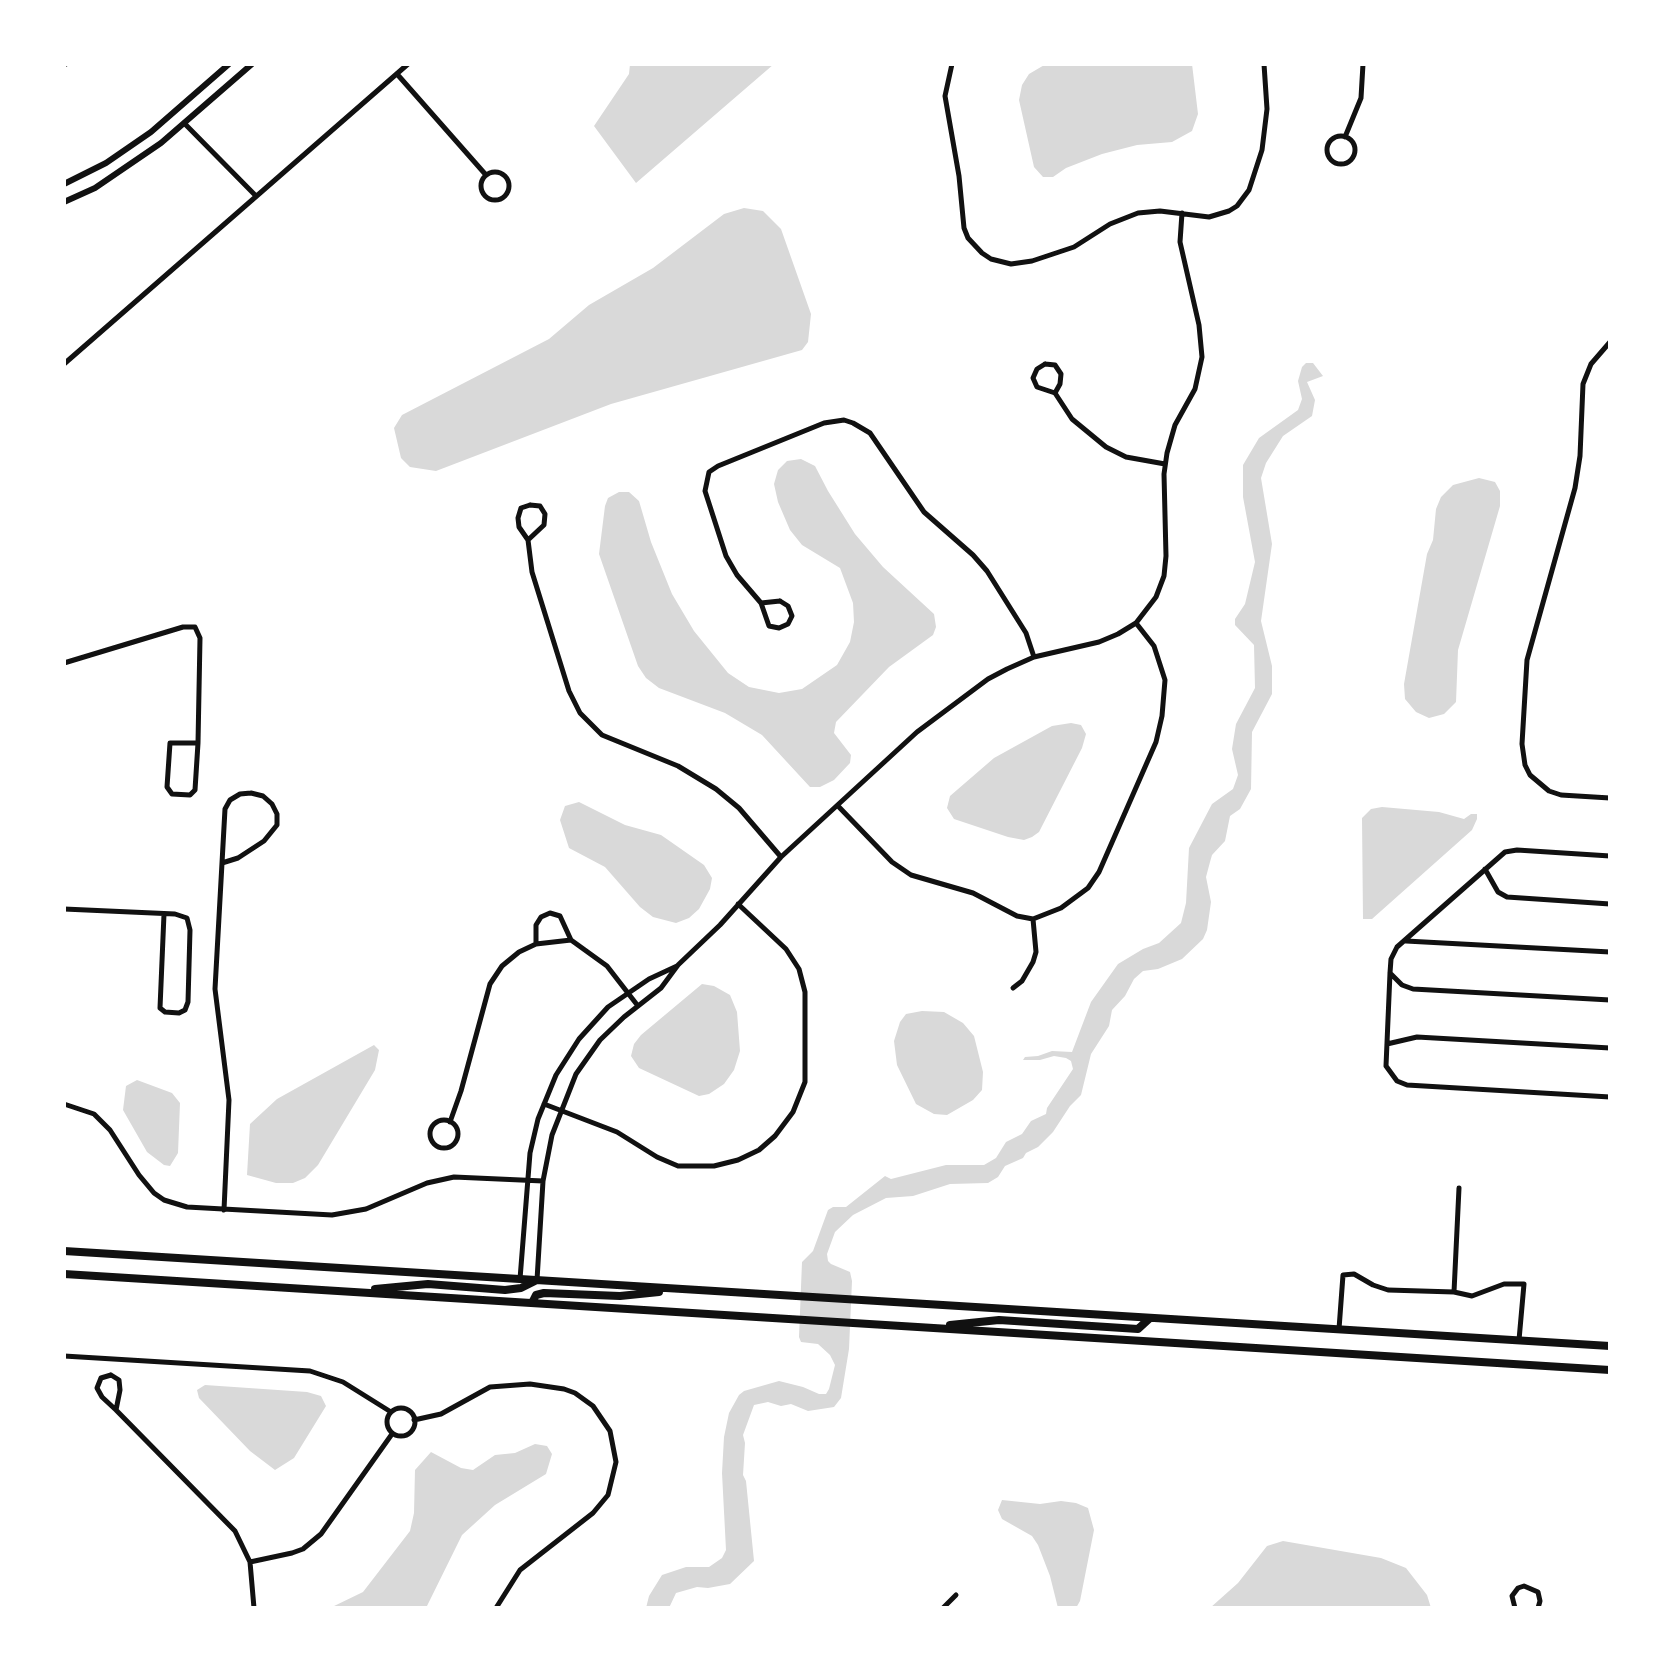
<!DOCTYPE html>
<style>
body{margin:0}
#map{position:relative;width:1674px;height:1672px;overflow:hidden;background:#fff;font-family:"Fira Sans",sans-serif}
canvas{display:block}
.frame{position:absolute;inset:0;border:66px solid #fff;pointer-events:none}
</style>
<div id="map">
<canvas width="1674" height="1672"></canvas>
<div class="frame"></div>
</div>
<script>
const ctx = document.querySelector('canvas').getContext('2d');
ctx.lineJoin = 'round';
function fill(path, color) { ctx.fillStyle = color; ctx.fill(path, 'evenodd'); }
const poly = rows => new Path2D(rows.map(r => 'M' + r).join(''));
function strokePath(path, color, width, dash) { ctx.strokeStyle = color; ctx.lineWidth = width; ctx.lineCap = dash ? 'butt' : 'round'; ctx.setLineDash(dash || []); ctx.stroke(path); }
const water = poly([
 [630,64,774,64,636,183,594,126,629,74],
 [1046,64,1192,64,1198,114,1192,131,1172,142,1137,145,1102,154,1066,168,1053,177,1043,177,1034,167,1019,100,1022,85,1029,74],
 [744,208,763,211,781,229,811,314,808,342,802,350,611,404,436,471,410,467,401,458,394,428,402,415,549,339,589,305,653,268,724,214],
 [1306,363,1313,363,1323,376,1307,382,1315,400,1312,416,1283,436,1266,463,1261,478,1272,544,1261,621,1272,666,1272,694,1252,732,1251,789,1240,809,1230,816,1225,841,1212,855,1210,862,1206,877,1211,902,1207,930,1203,939,1182,959,1158,969,1143,971,1134,979,1125,996,1112,1010,1109,1026,1091,1054,1081,1095,1070,1106,1053,1132,1038,1147,1026,1153,1023,1158,1005,1166,998,1177,988,1183,950,1184,913,1196,886,1198,853,1215,835,1232,827,1254,828,1261,831,1264,850,1272,852,1281,849,1349,841,1398,834,1407,808,1411,791,1404,781,1406,768,1402,754,1405,743,1435,745,1443,743,1475,746,1481,754,1561,730,1584,708,1588,697,1587,676,1593,669,1608,646,1608,649,1596,662,1575,686,1567,709,1567,722,1558,726,1550,722,1473,724,1437,729,1413,739,1395,744,1391,779,1381,803,1387,819,1394,826,1394,829,1389,835,1365,830,1355,818,1344,801,1342,799,1337,802,1262,813,1251,828,1210,833,1207,846,1207,885,1176,891,1179,946,1165,984,1165,996,1158,1006,1142,1022,1134,1031,1121,1046,1114,1047,1108,1073,1069,1071,1061,1066,1058,1054,1056,1040,1060,1023,1060,1025,1057,1038,1056,1052,1051,1072,1052,1091,1002,1118,964,1143,949,1159,943,1181,923,1186,903,1189,848,1212,804,1233,789,1238,775,1232,749,1236,724,1255,688,1254,645,1235,625,1235,619,1245,604,1255,562,1243,497,1243,465,1259,438,1298,410,1302,399,1298,381,1302,367],
 [801,459,815,466,828,491,855,534,883,567,934,614,936,627,933,635,889,667,836,722,834,733,851,755,850,763,834,780,820,787,810,787,762,735,725,713,659,688,646,678,638,666,599,554,605,506,608,498,619,492,629,492,639,501,651,542,672,594,694,631,728,673,749,687,779,693,802,689,837,665,850,642,854,622,853,603,840,568,802,545,790,530,778,502,774,484,778,470,787,461],
 [1479,478,1495,482,1500,491,1500,506,1458,650,1456,702,1444,714,1429,718,1416,712,1405,699,1404,684,1427,554,1433,540,1436,509,1441,497,1453,485],
 [1071,723,1081,725,1086,734,1082,748,1039,832,1032,837,1024,840,1008,837,954,819,947,808,950,796,994,758,1052,726],
 [579,802,625,825,661,835,704,865,712,878,710,889,699,909,689,918,676,923,653,917,640,907,605,867,569,848,560,820,565,806],
 [1382,807,1439,812,1464,819,1471,814,1477,814,1477,819,1472,830,1372,919,1363,919,1362,818,1371,809],
 [702,984,714,986,730,995,737,1012,740,1051,734,1070,724,1084,709,1094,699,1096,639,1068,631,1056,634,1044,641,1035],
 [922,1011,944,1012,963,1023,974,1036,983,1072,982,1090,973,1100,947,1115,934,1114,916,1104,897,1065,894,1041,900,1022,906,1014],
 [374,1045,379,1050,375,1070,318,1165,305,1178,293,1183,276,1183,247,1175,250,1124,277,1099],
 [137,1080,172,1093,180,1103,178,1153,170,1166,164,1165,147,1152,123,1110,126,1086],
 [205,1385,307,1392,321,1396,326,1406,294,1458,275,1470,250,1451,199,1398,197,1390],
 [535,1444,547,1446,552,1454,546,1474,495,1505,462,1535,426,1608,330,1608,363,1592,410,1531,414,1513,415,1470,431,1452,461,1468,473,1470,495,1455,515,1453],
 [1002,1500,1040,1504,1061,1501,1076,1503,1088,1508,1094,1530,1080,1601,1076,1608,1058,1608,1050,1576,1038,1545,1032,1536,1002,1519,998,1510],
 [1283,1541,1381,1558,1406,1568,1427,1595,1431,1608,1210,1608,1238,1583,1267,1546]
]);
const minor = poly([
 [952,64,945,96,959,176,964,228,968,238,982,253,991,259,1011,264,1032,261,1074,247,1110,224,1138,213,1160,211,1209,217,1229,211,1237,206,1249,190,1262,150,1267,109,1264,64],
 [64,65,66,64],
 [397,74,486,175],
 [185,124,255,195],
 '1327 150a14 14 0 1 1 28 0a14 14 0 1 1-28 0Z',
 [1345,137,1361,98,1363,64],
 '481 186a14 14 0 1 1 28 0a14 14 0 1 1-28 0Z',
 [1610,342,1591,364,1583,384,1580,456,1575,488,1527,660,1522,744,1525,765,1530,775,1549,791,1561,795,1610,798],
 [64,364,408,64],
 [1045,364,1055,365,1061,374,1060,384,1055,393,1037,387,1033,378,1037,369,1045,364],
 [1055,393,1072,419,1106,447,1126,457,1165,464],
 [530,505,540,506,545,514,544,525,528,540,519,527,518,518,521,508,530,505],
 [528,540,532,572,569,691,580,713,602,735,678,766,716,789,739,808,781,857],
 [780,601,788,606,792,616,788,624,779,628,769,626,761,603,780,601],
 [761,603,737,575,726,556,705,491,709,472,718,466,824,423,844,420,853,423,870,433,924,512,973,555,987,571,1026,633,1034,657],
 [64,663,183,627,195,627,200,638,198,743,195,790,190,795,172,794,167,787,170,743,198,743],
 [251,793,263,796,272,804,277,814,277,825,264,841,238,858,222,863,225,809,230,800,240,794,251,793],
 [838,806,892,862,911,875,973,893,1017,916,1033,919,1061,908,1088,888,1099,872,1156,742,1162,716,1165,680,1154,646,1136,623],
 [1610,856,1517,850,1505,852,1397,947,1391,959,1390,973,1386,1066,1397,1081,1407,1085,1610,1097],
 [222,863,215,989,229,1100,224,1210],
 [1485,869,1498,892,1507,897,1610,904],
 [64,909,175,914,187,918,190,930,188,1002,185,1010,179,1013,165,1012,160,1008,164,914],
 [1406,941,1610,952],
 [536,944,536,925,541,917,550,913,560,916,571,940],
 [1390,973,1402,985,1413,989,1610,1000],
 [1013,988,1022,981,1033,962,1036,952,1033,919],
 [1387,1044,1417,1037,1610,1048],
 [64,1104,94,1114,110,1130,139,1175,154,1193,164,1200,187,1207,332,1215,366,1209,427,1183,454,1177,543,1181],
 [544,1104,617,1132,657,1157,678,1166,714,1166,738,1160,759,1150,775,1136,793,1112,805,1082,805,992,799,969,786,949,738,904],
 '430 1134a14 14 0 1 1 28 0a14 14 0 1 1-28 0Z',
 [450,1122,461,1091,490,984,502,966,519,952,536,944,571,940,607,966,638,1006],
 [520,1279,530,1153,538,1119,556,1075,579,1039,608,1007,649,979,677,966],
 [537,1280,543,1181,552,1135,576,1074,600,1040,624,1017,661,988,678,965,720,925,781,857,917,732,988,679,1007,669,1034,657,1099,642,1118,634,1136,623,1156,597,1164,576,1166,556,1164,474,1167,453,1175,425,1195,389,1202,357,1199,325,1180,242,1182,213],
 [1454,1292,1459,1188],
 [1339,1329,1343,1275,1354,1274,1373,1285,1388,1290,1454,1292,1472,1296,1504,1284,1524,1284,1519,1340],
 [64,1356,310,1371,343,1382,391,1412],
 [111,1375,119,1380,120,1390,116,1410,102,1397,97,1388,101,1378,111,1375],
 '387 1422a14 14 0 1 1 28 0a14 14 0 1 1-28 0Z',
 [116,1410,235,1531,250,1562,254,1608],
 [414,1420,441,1414,490,1387,530,1384,564,1389,575,1393,593,1406,610,1431,616,1462,608,1495,593,1513,520,1570,496,1608],
 [250,1562,292,1553,303,1549,321,1534,392,1434],
 [943,1608,956,1595],
 [1515,1608,1512,1596,1518,1588,1524,1586,1538,1592,1540,1601,1538,1608]
]);
const tertiary = poly([
 [64,184,106,163,151,132,229,64],
 [64,202,95,188,161,143,252,64]
]);
const primary = poly([
 [64,1251,1610,1346],
 [64,1274,1610,1370],
 [375,1289,428,1284,505,1290,521,1288,535,1281],
 [532,1303,536,1295,544,1293,620,1296,659,1292],
 [950,1325,999,1320,1138,1329,1150,1318]
]);
fill(water, '#d9d9d9');
strokePath(minor, '#111', 5);
strokePath(tertiary, '#111', 6);
strokePath(primary, '#111', 8);
</script>
